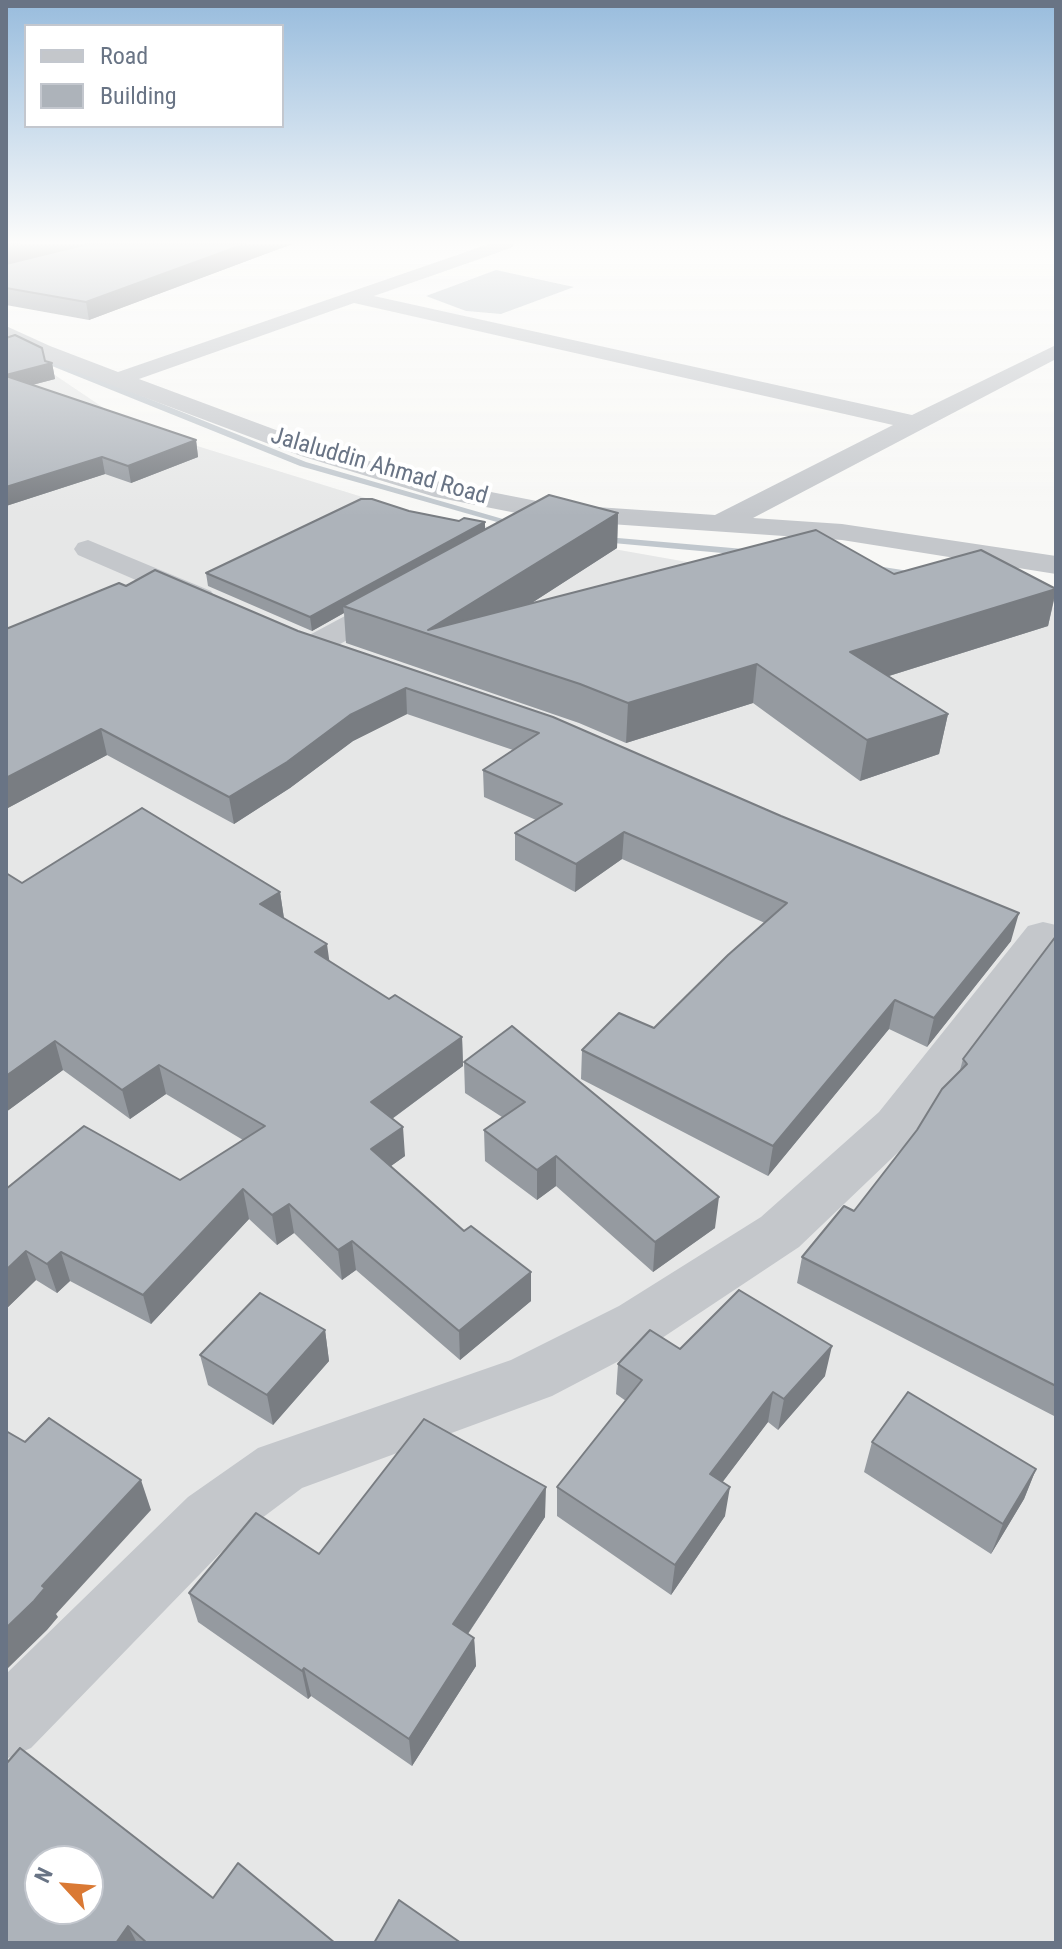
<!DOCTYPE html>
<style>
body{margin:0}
#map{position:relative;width:1062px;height:1949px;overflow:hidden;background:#f8f8f6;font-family:"Roboto Condensed",sans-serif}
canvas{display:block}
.frame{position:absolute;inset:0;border:8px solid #697485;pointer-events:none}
.legend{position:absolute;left:24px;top:24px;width:260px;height:104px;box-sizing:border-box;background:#fff;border:2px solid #c3c7ce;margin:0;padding:10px 14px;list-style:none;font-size:24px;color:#697485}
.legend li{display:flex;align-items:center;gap:16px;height:40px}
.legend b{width:40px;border:2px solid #c3c7ce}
.north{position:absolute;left:24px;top:1845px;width:80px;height:80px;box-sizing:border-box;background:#fff;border:2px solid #c3c7ce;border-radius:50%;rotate:296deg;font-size:22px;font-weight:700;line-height:32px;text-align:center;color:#697485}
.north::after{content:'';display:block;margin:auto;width:28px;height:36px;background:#da7934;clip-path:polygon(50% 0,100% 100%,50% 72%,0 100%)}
</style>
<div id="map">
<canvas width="1062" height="1949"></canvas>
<div class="frame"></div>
<ul class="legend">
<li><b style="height:10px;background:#c4c7cb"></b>Road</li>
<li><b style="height:22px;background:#adb3ba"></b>Building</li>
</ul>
<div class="north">N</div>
</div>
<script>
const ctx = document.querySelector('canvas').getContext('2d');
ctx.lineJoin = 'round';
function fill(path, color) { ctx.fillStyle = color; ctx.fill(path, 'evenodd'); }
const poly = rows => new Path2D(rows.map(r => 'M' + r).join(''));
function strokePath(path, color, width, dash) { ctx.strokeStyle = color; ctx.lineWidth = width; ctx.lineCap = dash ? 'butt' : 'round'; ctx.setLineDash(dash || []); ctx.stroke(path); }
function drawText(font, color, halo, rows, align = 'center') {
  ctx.font = font + ' "Roboto Condensed",sans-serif'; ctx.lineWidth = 8; ctx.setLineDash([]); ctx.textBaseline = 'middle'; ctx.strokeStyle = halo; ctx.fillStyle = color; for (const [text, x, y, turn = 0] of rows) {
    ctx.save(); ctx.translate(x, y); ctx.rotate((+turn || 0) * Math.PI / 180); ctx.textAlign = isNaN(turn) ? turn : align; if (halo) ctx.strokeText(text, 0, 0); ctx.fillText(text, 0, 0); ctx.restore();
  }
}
const built = poly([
 [6,342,129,425,421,515,693,563,990,595,1056,608,1056,1943,6,1943],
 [40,1861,88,1861,88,1909,40,1909]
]);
const water = poly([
 [496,270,574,287,501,314,466,311,426,296]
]);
const stream = poly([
 [6,336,48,358,306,462,527,526,518,528,300,466,42,362,6,341,6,336],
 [595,536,755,550,760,553,755,556,591,541,590,539,595,536],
 [870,565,922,573,927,576,922,579,866,570,865,568,870,565]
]);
const minor = poly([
 [489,244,514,244,511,248,374,296,912,415,1056,345,1056,359,753,518,842,524,1056,556,1056,574,842,540,552,520,435,497,301,456,34,356,6,340,6,326,50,346,118,372,489,244],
 [354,303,893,425,715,515,552,504,440,482,319,446,139,379,354,303],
 [88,540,211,591,215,597,211,603,200,606,189,603,78,555,74,549,78,543,88,540],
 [397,591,408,594,412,600,408,606,324,653,313,656,302,653,297,646,302,639,386,594,397,591],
 [1043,922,1056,925,1056,947,913,1138,799,1247,659,1340,552,1396,302,1488,234,1539,31,1748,6,1759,6,1674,188,1497,258,1448,511,1360,619,1306,761,1217,879,1112,1028,926,1043,922]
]);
const wall = poly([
 [6,244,292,244,89,320,6,305],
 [6,338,45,361,52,363,55,379,32,385,196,440,198,457,131,483,105,474,6,506],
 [409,511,459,521,485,522,485,529,618,513,617,548,530,604,894,574,1056,588,1056,592,1048,626,889,676,948,714,939,754,860,781,753,703,626,743,579,723,346,643,344,613,312,631,208,586,206,573],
 [126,586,298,631,553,717,1011,941,927,1047,889,1029,768,1176,581,1079,582,1050,654,1028,765,923,622,859,575,892,515,860,515,833,536,820,484,797,483,770,513,750,407,714,353,741,290,788,234,824,107,755,6,809,6,629],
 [22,883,280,892,284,918,329,961,389,999,462,1037,463,1066,392,1119,405,1156,391,1166,531,1301,460,1360,356,1270,342,1280,294,1233,277,1245,249,1219,151,1324,70,1281,57,1293,36,1280,6,1309,6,1189,180,1180,243,1140,166,1094,130,1119,63,1070,6,1112],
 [1056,936,1056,1417,797,1283,802,1257,854,1211,917,1130,960,1070,963,1059],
 [512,1026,715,1228,653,1272,556,1186,537,1200,485,1161,484,1130,502,1117,465,1093,464,1062],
 [325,1330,329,1361,273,1425,208,1385,200,1355],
 [680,1349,825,1376,778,1430,768,1422,722,1482,725,1516,671,1595,557,1516,557,1487,626,1401,616,1394,618,1364],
 [872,1442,1036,1469,1024,1499,991,1554,864,1472],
 [545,1517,468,1634,474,1638,476,1666,412,1766,311,1696,308,1699,198,1622,189,1593,319,1554],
 [213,1898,335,1943,6,1943]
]);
const shadedWall = poly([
 [20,244,90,244,6,265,6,247],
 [245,244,292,244,89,320,86,302],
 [52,363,55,379,9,391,6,375],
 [196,440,198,457,131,483,128,466],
 [102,457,105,474,6,506,6,487],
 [618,513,617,548,465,646,428,630],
 [485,522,485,534,343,606,344,613,312,631,310,617],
 [1056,589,1048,626,844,690,850,652],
 [757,664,753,703,626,743,628,703],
 [406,688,407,714,353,741,290,788,234,824,229,797,350,715],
 [948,714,939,754,860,781,867,740],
 [101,729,107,755,6,809,6,778],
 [624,832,622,859,575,892,576,864],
 [280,892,284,919,260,904],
 [1019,913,1011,941,927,1047,934,1018],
 [327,944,331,973,315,952],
 [895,1000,889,1029,768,1176,773,1146],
 [462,1037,463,1066,374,1132,371,1102],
 [55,1041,63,1070,6,1112,6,1076],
 [159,1065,166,1094,130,1119,122,1090],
 [403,1127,405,1156,374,1178,371,1149],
 [556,1156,556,1186,537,1200,537,1170],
 [243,1189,249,1219,151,1324,143,1295],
 [719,1197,715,1228,653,1272,655,1242],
 [289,1204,294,1233,277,1245,272,1215],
 [352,1241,356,1270,342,1280,338,1250],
 [26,1251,36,1280,6,1309,6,1270],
 [61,1252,70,1281,57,1293,47,1264],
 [531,1272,531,1301,460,1360,459,1331],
 [325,1330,329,1361,273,1425,267,1395],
 [832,1346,825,1376,778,1430,784,1399],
 [773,1392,768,1422,706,1504,710,1474],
 [1036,1469,1024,1499,991,1554,1003,1524],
 [141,1480,151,1510,56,1614,58,1617,47,1630,6,1670,6,1628,42,1586],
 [546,1487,545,1517,455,1653,453,1624],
 [730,1487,725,1516,671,1595,675,1565],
 [474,1638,476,1666,412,1766,409,1739],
 [304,1668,311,1696,308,1699,302,1671],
 [128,1926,137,1943,116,1943]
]);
const building = poly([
 [6,244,20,244,6,247,6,244],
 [87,244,245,244,86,302,6,288,6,264,87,244],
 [15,335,42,348,45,361,52,363,6,375,6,338,15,335],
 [6,376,196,440,128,466,102,457,6,487,6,376],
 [549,495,618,513,428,630,816,530,894,574,981,550,1056,589,850,652,948,714,867,740,757,664,628,703,580,684,343,606,549,495],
 [361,499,372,499,409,511,459,521,464,518,485,522,310,617,206,573,361,499],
 [155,570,298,631,553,717,781,816,1019,913,934,1018,895,1000,773,1146,582,1050,619,1013,654,1028,728,955,787,903,624,832,576,864,515,833,562,804,483,770,539,733,406,688,350,715,287,762,229,797,101,729,6,778,6,629,119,583,126,586,155,570],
 [142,808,280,892,260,904,327,944,315,952,389,999,395,995,462,1037,371,1102,403,1127,371,1149,464,1231,471,1226,531,1272,459,1331,352,1241,338,1250,289,1204,272,1215,243,1189,143,1295,61,1252,47,1264,26,1251,6,1270,6,1189,84,1126,180,1180,265,1126,159,1065,122,1090,55,1041,6,1076,6,873,22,883,142,808],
 [1056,936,1056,1386,802,1257,844,1206,854,1211,917,1130,942,1089,967,1064,963,1059,1056,936],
 [512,1026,719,1197,655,1242,556,1156,537,1170,484,1130,525,1102,464,1062,512,1026],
 [739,1290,832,1346,784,1399,773,1392,710,1474,730,1487,675,1565,557,1487,642,1380,618,1364,650,1330,680,1349,739,1290],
 [260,1293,325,1330,267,1395,200,1355,260,1293],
 [908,1392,1036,1469,1003,1524,872,1442,908,1392],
 [49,1418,141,1480,42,1586,45,1588,34,1601,6,1628,6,1431,25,1442,49,1418],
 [424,1419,546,1487,453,1624,474,1638,409,1739,304,1668,302,1671,189,1593,256,1513,319,1554,424,1419],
 [20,1748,213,1898,238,1863,335,1943,147,1943,128,1926,116,1943,6,1943,6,1764,20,1748],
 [40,1861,88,1861,88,1909,40,1909,40,1861],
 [399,1900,461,1943,374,1943,399,1900]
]);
const farStreetnames = [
 ["Jalaluddin Ahmad Road",379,467,16]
];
fill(built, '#e6e7e7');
fill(water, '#c0c7cd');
fill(stream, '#c0c7cd');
fill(minor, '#c4c7cb');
fill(wall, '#959aa0');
fill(shadedWall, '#797d82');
fill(building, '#adb3ba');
strokePath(building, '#797d82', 2);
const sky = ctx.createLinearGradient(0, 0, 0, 516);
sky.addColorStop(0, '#98bcdd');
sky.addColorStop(0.47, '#fcfcfb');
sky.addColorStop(1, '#fcfcfb00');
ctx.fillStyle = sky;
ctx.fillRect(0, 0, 1062, 516);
drawText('24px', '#697485', '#fff', farStreetnames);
</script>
